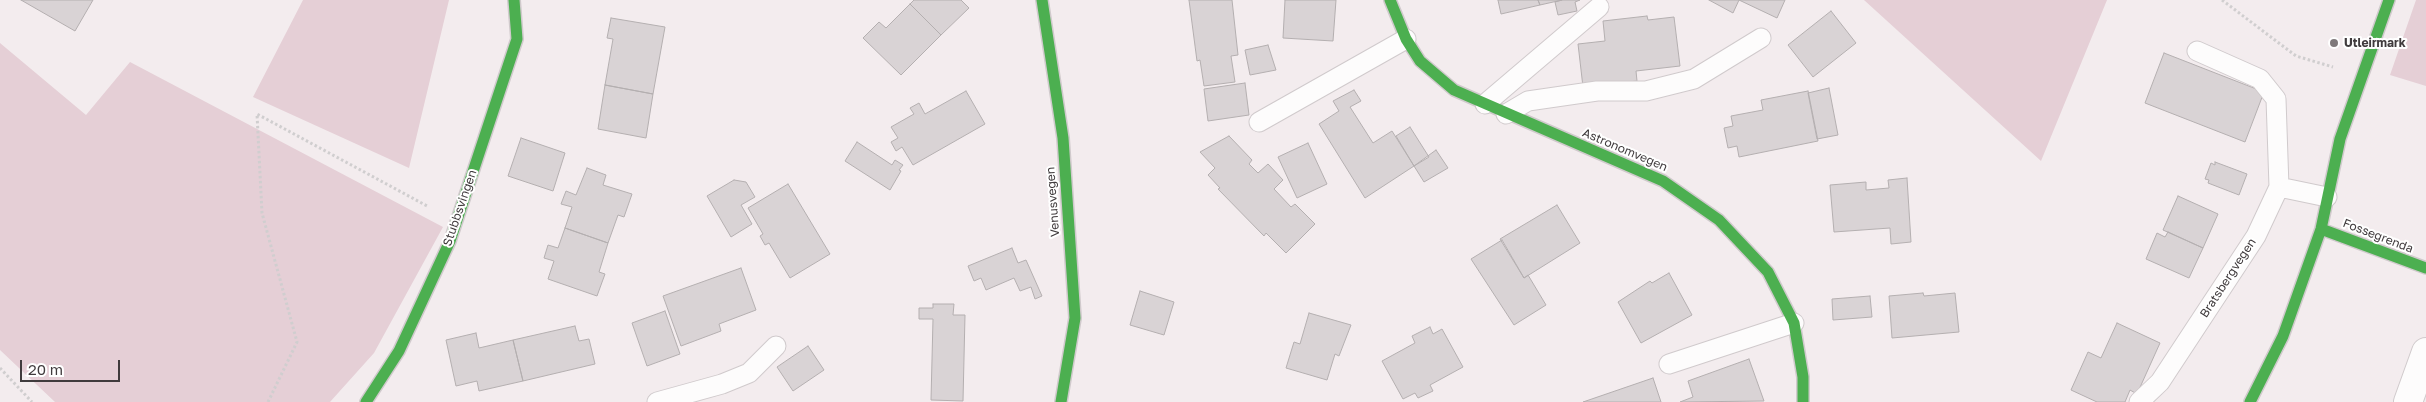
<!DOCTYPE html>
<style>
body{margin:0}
#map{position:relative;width:2426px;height:402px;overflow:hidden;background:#f3ecee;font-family:"Golos Text",sans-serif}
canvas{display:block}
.scale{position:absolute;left:20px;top:360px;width:100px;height:22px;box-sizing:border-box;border:2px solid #403b3d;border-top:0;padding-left:6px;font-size:15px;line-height:18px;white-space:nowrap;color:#403b3d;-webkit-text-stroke:4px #fff;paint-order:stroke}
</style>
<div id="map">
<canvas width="2426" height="402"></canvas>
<div class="scale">20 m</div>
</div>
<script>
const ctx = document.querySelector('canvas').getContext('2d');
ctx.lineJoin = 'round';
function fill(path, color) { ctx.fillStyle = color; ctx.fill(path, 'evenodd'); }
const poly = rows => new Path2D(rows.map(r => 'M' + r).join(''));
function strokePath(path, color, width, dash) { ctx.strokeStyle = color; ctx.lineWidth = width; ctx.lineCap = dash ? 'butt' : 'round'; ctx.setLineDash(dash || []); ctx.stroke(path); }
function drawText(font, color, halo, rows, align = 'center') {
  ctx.font = font + ' "Golos Text",sans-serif'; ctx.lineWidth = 4; ctx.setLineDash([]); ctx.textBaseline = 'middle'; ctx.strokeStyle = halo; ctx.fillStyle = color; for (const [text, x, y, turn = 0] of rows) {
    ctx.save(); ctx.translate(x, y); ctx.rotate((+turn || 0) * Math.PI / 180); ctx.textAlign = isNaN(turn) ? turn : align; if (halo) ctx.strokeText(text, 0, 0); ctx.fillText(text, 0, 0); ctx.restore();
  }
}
const green = poly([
 [303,0,449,0,409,168,253,97],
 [1864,0,2107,0,2041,161],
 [2416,0,2426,0,2426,86,2390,75],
 [0,43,86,115,130,62,443,227,374,353,330,402,55,402,0,350]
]);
const building = poly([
 [21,0,93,0,75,31,21,0],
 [914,0,961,0,969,8,941,35,910,4,914,0],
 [1189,0,1232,0,1238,55,1231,56,1235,82,1204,86,1200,60,1197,61,1189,0],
 [1285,0,1336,0,1333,41,1283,38,1285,0],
 [1498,0,1538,0,1540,5,1501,14,1498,0],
 [1538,0,1562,0,1540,5,1538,0],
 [1562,0,1580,0,1575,2,1577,11,1558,15,1555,2,1562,0],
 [1709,0,1785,0,1777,18,1739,0,1733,13,1709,0],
 [910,4,941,35,901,75,863,38,879,22,886,28,910,4],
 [1831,11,1856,43,1813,77,1788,45,1831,11],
 [1647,16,1648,20,1674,17,1680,66,1636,71,1637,81,1583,87,1578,44,1605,41,1603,21,1647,16],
 [611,18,665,27,653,94,605,85,613,39,607,38,611,18],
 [1268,45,1276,70,1250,75,1245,50,1268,45],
 [2164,53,2264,92,2245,142,2145,103,2164,53],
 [1245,83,1249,115,1208,121,1204,89,1245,83],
 [605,85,653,94,646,138,598,129,605,85],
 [1829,88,1838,135,1817,139,1808,93,1829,88],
 [1354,90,1361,101,1350,107,1373,143,1392,131,1414,166,1365,198,1319,124,1339,111,1333,101,1354,90],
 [966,91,985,124,913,165,902,147,896,151,891,142,898,138,891,127,914,114,910,108,919,103,925,114,966,91],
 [1808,91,1818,141,1739,157,1737,146,1728,148,1724,128,1733,126,1731,116,1763,110,1761,100,1808,91],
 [1410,127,1429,157,1414,166,1396,136,1410,127],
 [1229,136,1252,160,1249,164,1258,173,1268,164,1283,180,1274,189,1291,207,1295,204,1315,224,1286,253,1266,233,1264,236,1218,189,1220,188,1208,175,1215,168,1200,152,1229,136],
 [521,138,565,153,553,191,508,176,521,138],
 [857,142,892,165,895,160,903,165,899,170,901,171,890,190,845,161,857,142],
 [1308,143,1327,184,1297,198,1278,157,1308,143],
 [1436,150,1448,168,1424,182,1414,166,1436,150],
 [2215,162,2247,174,2239,195,2208,183,2209,180,2205,179,2211,163,2215,165,2215,162],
 [587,168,606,175,603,185,632,194,624,217,618,215,608,243,565,228,572,207,561,204,566,191,576,195,587,168],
 [1907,178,1911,242,1891,244,1890,228,1834,232,1830,185,1866,182,1866,190,1889,188,1888,180,1907,178],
 [734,180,746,182,755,197,741,205,752,224,731,237,707,196,734,180],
 [788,184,830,254,790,278,769,243,765,245,760,236,763,234,748,208,788,184],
 [2178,196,2218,214,2203,248,2163,230,2178,196],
 [1557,205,1580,243,1524,278,1500,239,1557,205],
 [565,228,608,243,599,272,605,274,597,296,548,279,554,261,544,258,548,245,558,248,565,228],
 [2168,232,2203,248,2189,278,2146,259,2157,233,2165,237,2168,232],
 [1502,240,1524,278,1528,275,1546,305,1514,325,1471,259,1502,240],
 [1012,248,1018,263,1026,260,1042,296,1035,299,1031,287,1020,291,1014,278,986,290,981,278,974,281,968,266,1012,248],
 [741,268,756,310,719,324,721,331,681,346,663,296,741,268],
 [1669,273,1692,315,1641,343,1618,302,1650,281,1652,283,1669,273],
 [1140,291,1174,302,1164,335,1130,325,1140,291],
 [1923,293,1924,296,1955,293,1959,332,1892,338,1889,296,1923,293],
 [1870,296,1872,317,1833,320,1832,299,1870,296],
 [933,304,954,304,953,315,965,315,963,401,931,400,933,319,919,319,919,308,933,308,933,304],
 [665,311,680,354,647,366,632,323,665,311],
 [1309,313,1351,325,1339,356,1335,354,1327,380,1286,368,1294,342,1300,344,1309,313],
 [2117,323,2160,343,2137,394,2130,390,2125,402,2097,402,2071,390,2088,352,2101,358,2117,323],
 [575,326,579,341,589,339,595,364,523,381,513,340,575,326],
 [1430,327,1433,334,1442,329,1463,367,1430,385,1433,391,1418,398,1415,393,1403,399,1382,361,1415,343,1412,336,1430,327],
 [476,333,479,348,513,340,523,381,479,391,477,381,456,386,446,340,476,333],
 [808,346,824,370,793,391,777,367,808,346],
 [1749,359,1764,401,1680,402,1693,397,1688,381,1749,359],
 [1653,378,1661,402,1583,402,1653,378]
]);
const path = poly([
 [2222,0,2296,56,2333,67],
 [0,368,32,402],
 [268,402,297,342,262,213,257,114,429,207]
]);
const lane = poly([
 [2197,51,2260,79,2276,99,2279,187],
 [1485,104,1599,7],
 [1506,114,1528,101,1597,91,1646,91,1694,79,1761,38],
 [1259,122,1406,39],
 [1669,364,1794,323],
 [657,402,722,384,749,373,776,346],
 [2139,402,2160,382,2256,236,2279,187,2327,197]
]);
const street = poly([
 [2408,402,2426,352]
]);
const fast = poly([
 [1042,0,1063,138,1075,318,1061,402],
 [1390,0,1406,39,1420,61,1454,90,1663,181,1719,220,1768,272,1794,323,1803,377,1803,402],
 [2321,229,2426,268],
 [366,402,399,351,450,241,517,39,514,0],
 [2250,402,2283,336,2321,229,2340,139,2389,0]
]);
const markers = [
 [2334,43,5,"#7f797b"]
];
const poiNames = [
 ["Utleirmark",2344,43]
];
const streetNames = [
 ["Astronomvegen",1625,150,23],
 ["Venusvegen",1053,202,-94],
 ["Stubbsvingen",460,208,-71],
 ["Fossegrenda",2378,236,21],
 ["Bratsbergvegen",2228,278,-57]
];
fill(green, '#e5cfd6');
fill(building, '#d9d3d5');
strokePath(building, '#b4afb0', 1);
strokePath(lane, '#d0cacc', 21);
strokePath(street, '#d0cacc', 30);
strokePath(fast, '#d0cacc', 14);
strokePath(path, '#d0cecf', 3, [2.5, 2.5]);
strokePath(lane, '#fdfcfc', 19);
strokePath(street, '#fdfcfc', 28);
strokePath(fast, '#4caf50', 11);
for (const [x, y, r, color] of markers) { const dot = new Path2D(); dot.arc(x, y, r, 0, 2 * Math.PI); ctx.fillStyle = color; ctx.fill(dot); strokePath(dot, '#fff', 2); }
drawText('bold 12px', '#403b3d', '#fff', poiNames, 'left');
drawText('12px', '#403b3d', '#fff', streetNames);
</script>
